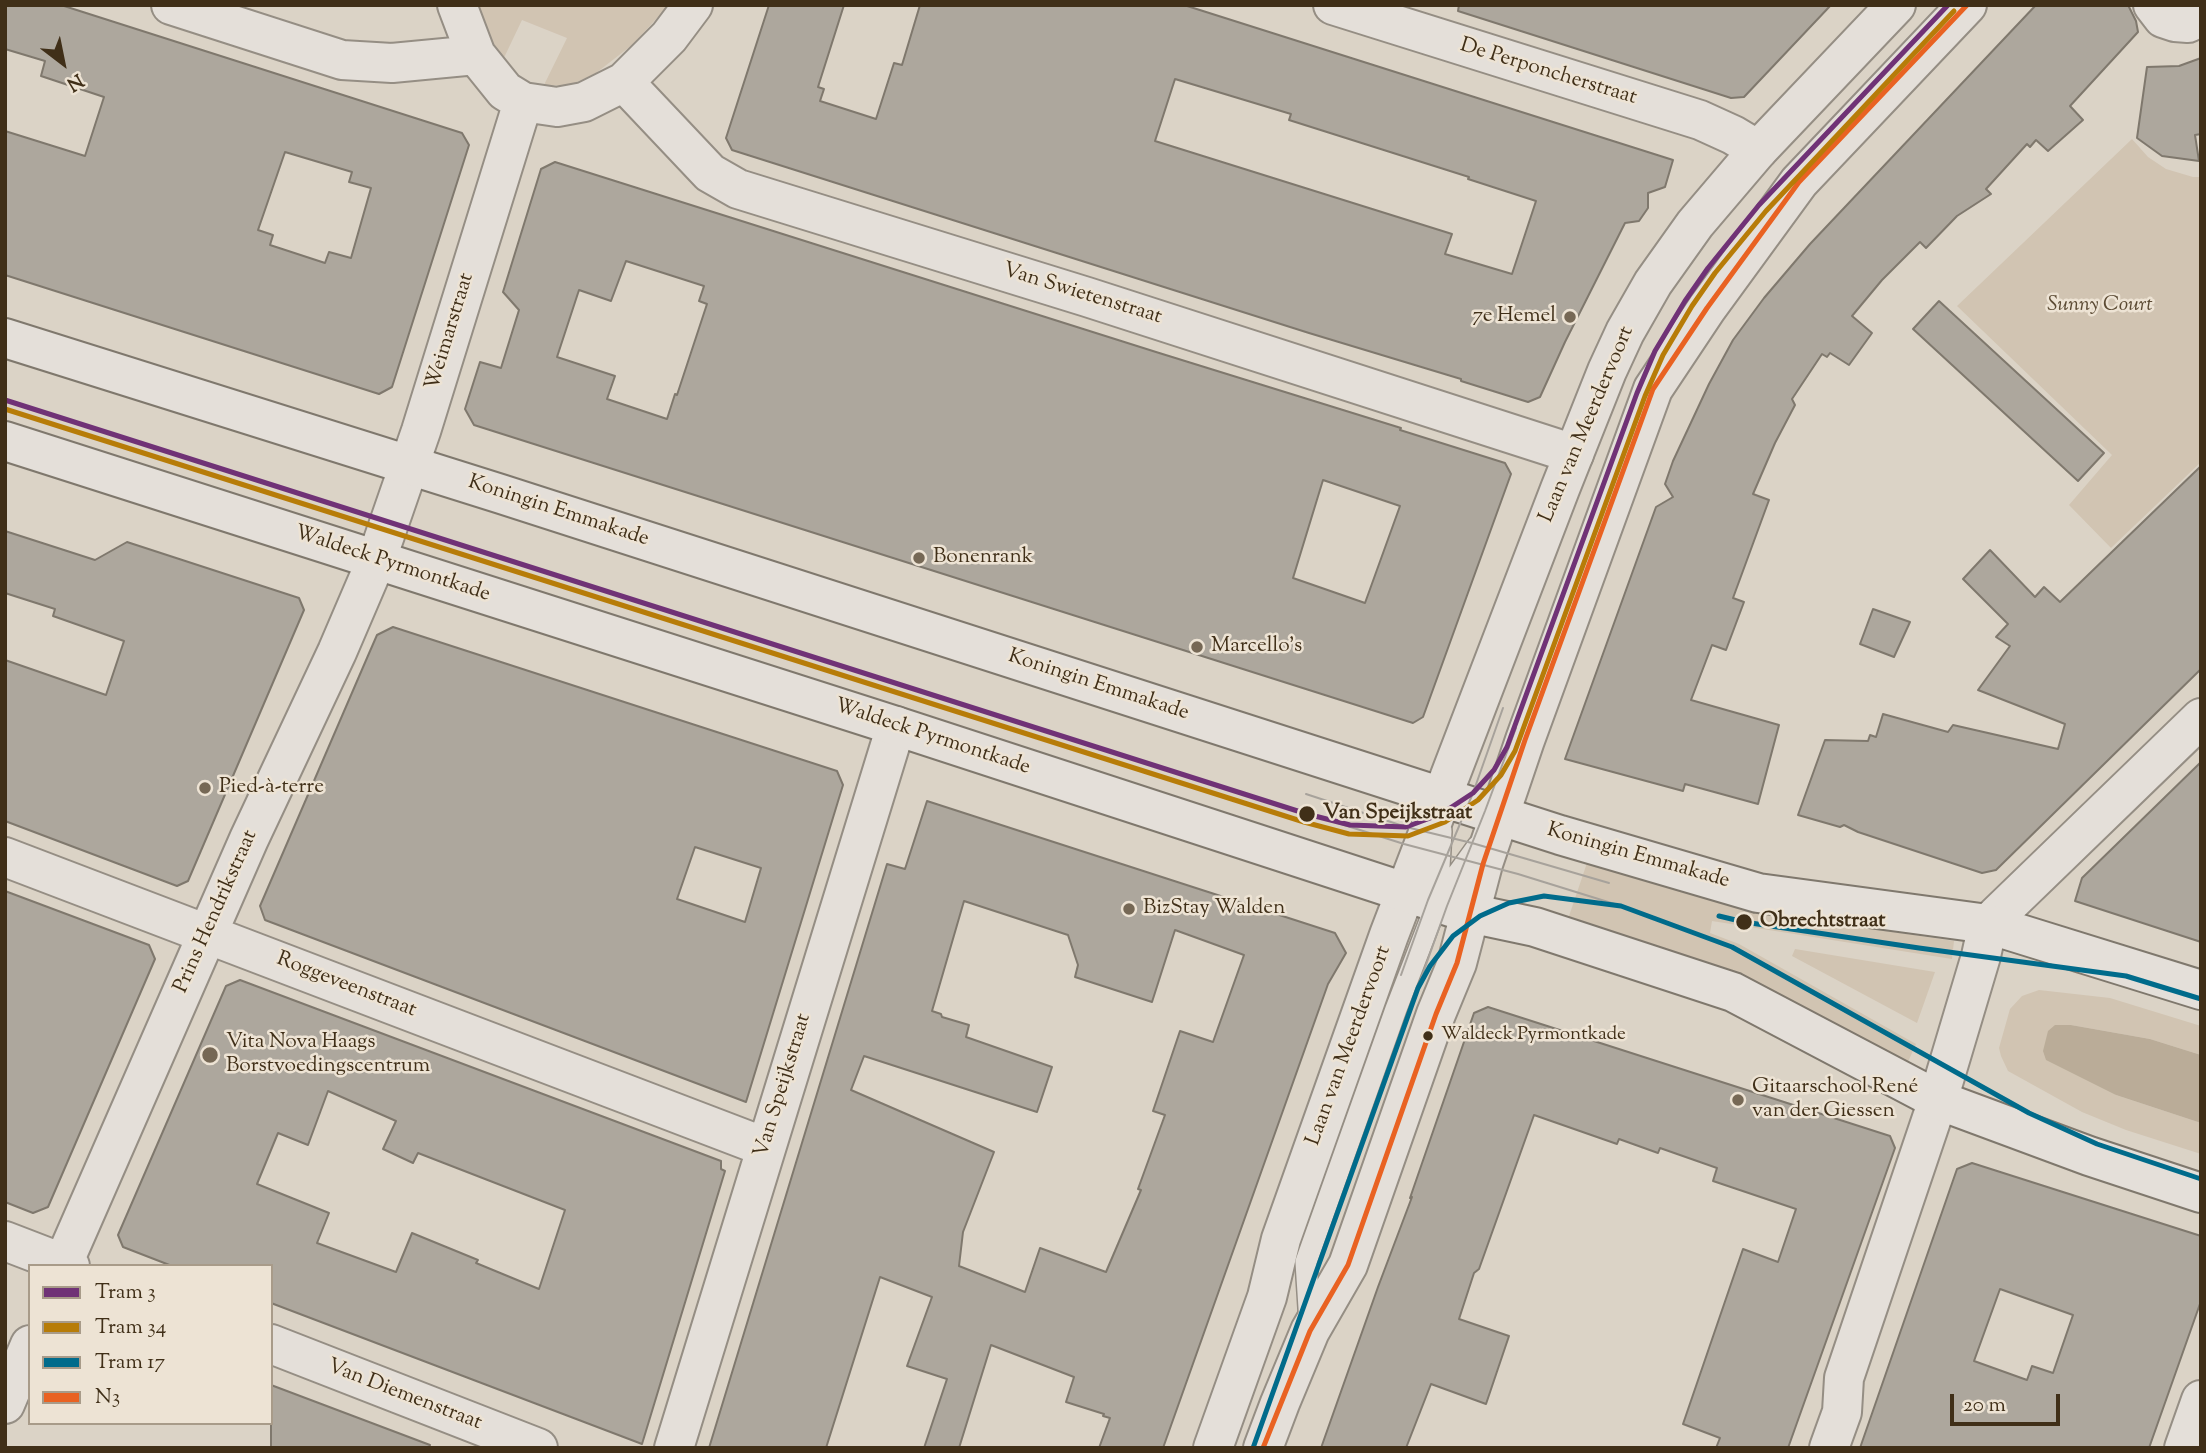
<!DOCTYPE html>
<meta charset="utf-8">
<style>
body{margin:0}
#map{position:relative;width:2206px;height:1453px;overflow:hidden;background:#dbd3c6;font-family:"Sorts Mill Goudy",serif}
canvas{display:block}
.frame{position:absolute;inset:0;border:7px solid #402f18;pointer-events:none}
.legend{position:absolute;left:28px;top:1264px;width:245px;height:161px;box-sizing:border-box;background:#ede3d4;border:2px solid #a89b89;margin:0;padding:9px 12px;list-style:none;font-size:21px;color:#402f18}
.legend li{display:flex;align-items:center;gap:14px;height:35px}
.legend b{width:35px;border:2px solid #a89b89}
.north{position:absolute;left:28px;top:28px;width:70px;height:70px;-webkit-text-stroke:5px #ede3d4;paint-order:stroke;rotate:148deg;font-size:19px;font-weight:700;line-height:28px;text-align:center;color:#402f18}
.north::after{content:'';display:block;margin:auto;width:24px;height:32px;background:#402f18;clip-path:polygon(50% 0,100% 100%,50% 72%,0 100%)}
.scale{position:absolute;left:1950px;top:1394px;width:110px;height:32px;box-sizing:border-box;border:4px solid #402f18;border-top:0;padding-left:9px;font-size:21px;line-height:24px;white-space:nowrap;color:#402f18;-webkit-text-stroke:5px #ede3d4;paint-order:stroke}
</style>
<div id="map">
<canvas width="2206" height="1453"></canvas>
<div class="frame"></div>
<ul class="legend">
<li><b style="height:9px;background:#703276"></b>Tram 3</li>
<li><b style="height:9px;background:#b77c08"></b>Tram 34</li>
<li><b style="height:9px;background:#006b8b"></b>Tram 17</li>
<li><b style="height:9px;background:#e96222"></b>N3</li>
</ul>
<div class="north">N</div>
<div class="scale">20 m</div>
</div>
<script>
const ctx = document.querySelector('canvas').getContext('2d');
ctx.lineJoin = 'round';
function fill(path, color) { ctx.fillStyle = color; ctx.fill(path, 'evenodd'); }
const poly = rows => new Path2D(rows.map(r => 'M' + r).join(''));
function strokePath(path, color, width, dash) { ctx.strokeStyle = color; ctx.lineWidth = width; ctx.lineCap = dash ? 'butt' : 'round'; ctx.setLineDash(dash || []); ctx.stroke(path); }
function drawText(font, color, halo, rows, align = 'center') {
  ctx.font = font + ' "Sorts Mill Goudy",serif'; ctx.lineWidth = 5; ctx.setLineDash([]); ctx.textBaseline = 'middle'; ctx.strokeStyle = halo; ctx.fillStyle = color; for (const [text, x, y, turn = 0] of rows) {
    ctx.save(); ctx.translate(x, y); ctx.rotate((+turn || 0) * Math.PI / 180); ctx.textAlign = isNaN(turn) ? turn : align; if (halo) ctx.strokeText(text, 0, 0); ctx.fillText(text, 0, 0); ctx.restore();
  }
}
const green = poly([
 [466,5,669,5,632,45,596,73,568,86,544,85,567,38,522,20,501,64],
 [2132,139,2148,157,2166,169,2193,177,2201,177,2201,462,2111,548,2069,505,2112,455,1957,306],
 [1588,860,1740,909,1954,941,1952,959,1712,921,1710,933,1739,944,1916,1044,1907,1064,1728,969,1568,919],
 [1795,949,1935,972,1917,1023,1792,956],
 [2039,990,2110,998,2201,1026,2201,1055,2150,1039,2071,1025,2055,1025,2116,1095,2201,1123,2201,1154,2126,1130,2082,1112,2008,1071,2001,1056,1999,1048,2010,1009,2022,996]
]);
const water = poly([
 [2055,1025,2071,1025,2150,1039,2201,1055,2201,1123,2116,1095,2046,1060,2043,1051,2048,1031]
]);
const building = poly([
 [5,5,61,5,462,133,469,145,392,387,379,394,5,275,5,131,85,156,104,97,41,76,45,61,5,49,5,5],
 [285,152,352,172,349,182,371,188,351,258,329,252,325,263,270,245,273,235,258,230,285,152],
 [769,5,844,5,818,87,824,89,820,101,876,119,894,63,902,65,920,5,1184,5,1673,160,1665,187,1648,193,1648,208,1639,221,1625,223,1565,342,1540,397,1528,402,1461,381,1461,379,1309,333,732,150,726,138,769,5],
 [1175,79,1271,108,1291,114,1289,120,1469,177,1468,179,1536,201,1512,274,1445,254,1452,234,1155,141,1175,79],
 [1459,5,1831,5,1744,97,1731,98,1458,11,1459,5],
 [2036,5,2128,5,2136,21,2138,32,2070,106,2083,120,2048,151,2036,140,2030,147,2027,144,1986,189,1991,194,1957,216,1926,248,1920,242,1882,280,1852,316,1872,333,1849,365,1830,353,1827,357,1822,354,1792,399,1795,405,1775,443,1753,494,1769,500,1733,598,1744,602,1726,650,1712,645,1691,700,1779,725,1758,804,1685,784,1683,791,1565,759,1656,507,1673,497,1665,484,1673,461,1709,384,1733,340,1764,298,1810,244,2036,5],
 [2201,58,2201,134,2195,135,2199,161,2162,156,2137,138,2147,67,2179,66,2201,58],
 [555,162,1156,352,1401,428,1400,430,1505,463,1511,474,1423,717,1413,723,474,425,465,409,480,362,501,368,519,310,503,292,541,169,555,162],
 [626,261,704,286,699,301,707,304,677,395,675,394,667,419,607,399,615,376,557,357,579,290,611,301,626,261],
 [1323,480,1400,506,1365,603,1293,578,1323,480],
 [1939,301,2104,453,2078,481,1913,329,1939,301],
 [2201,466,2201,669,1996,870,1982,873,1858,832,1844,825,1840,827,1798,815,1825,740,1868,741,1870,735,1876,737,1883,714,1948,732,1953,725,2058,749,2065,724,1978,690,2010,646,1996,637,2008,624,1963,579,1990,550,2035,597,2044,587,2060,602,2201,466],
 [5,531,95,560,127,542,299,598,304,610,188,881,177,886,5,821,5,660,106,695,124,641,53,616,55,609,5,593,5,531],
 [1873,609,1910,622,1894,657,1860,644,1873,609],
 [393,627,837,771,843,785,746,1102,265,920,260,906,367,658,377,635,393,627],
 [695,847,761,868,745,922,677,899,695,847],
 [2201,762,2201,942,2075,901,2082,878,2201,762],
 [927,801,1335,933,1346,953,1328,984,1163,1448,1099,1448,1110,1418,1103,1416,1104,1414,1066,1402,1074,1377,991,1345,959,1448,924,1448,947,1379,907,1366,932,1297,880,1277,826,1448,709,1448,887,864,905,869,927,801],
 [964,901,1068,935,1078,965,1075,977,1152,1002,1175,930,1244,955,1213,1042,1180,1031,1153,1111,1165,1115,1138,1189,1141,1190,1106,1272,1040,1248,1025,1292,959,1266,963,1232,994,1152,851,1090,864,1056,1037,1112,1052,1067,966,1037,969,1025,942,1017,941,1014,932,1011,964,901],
 [5,891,149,945,155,959,48,1207,33,1213,5,1202,5,891],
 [240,980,721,1161,721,1169,725,1171,642,1444,271,1303,271,1266,172,1266,123,1247,118,1235,226,986,240,980],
 [328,1091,396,1121,383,1149,413,1163,418,1153,565,1210,539,1289,476,1263,478,1260,412,1233,396,1272,317,1243,329,1213,257,1184,278,1133,308,1145,328,1091],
 [1488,1007,1890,1136,1895,1148,1788,1448,1716,1448,1720,1438,1683,1424,1743,1249,1778,1262,1796,1209,1713,1181,1717,1168,1660,1148,1658,1153,1619,1139,1617,1144,1534,1115,1479,1269,1474,1273,1459,1319,1509,1336,1486,1404,1431,1384,1406,1448,1321,1448,1378,1287,1412,1197,1410,1198,1474,1013,1488,1007],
 [1972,1163,2201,1236,2201,1301,2149,1448,1860,1448,1957,1169,1972,1163],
 [2000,1289,2073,1315,2053,1373,2032,1366,2027,1380,1974,1361,2000,1289],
 [271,1385,430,1445,429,1448,271,1448,271,1385]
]);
const service = poly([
 [1437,903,1441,831],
 [1310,1323,1306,1262,1396,1009,1437,903,1478,846]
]);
const minor = poly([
 [171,5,342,60,392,63,476,55],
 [457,5,476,55,505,91,523,102,557,107,584,102,624,82,669,37,693,5],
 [1333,5,1700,120,1733,135,1758,150],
 [2153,5,2163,18,2175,22,2188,23,2201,16],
 [624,82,710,173,738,189,1087,297,1574,454],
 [5,857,765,1147],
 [5,1241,70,1266],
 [62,1266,249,839,337,652,376,561,421,431,523,102],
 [271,1344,538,1448],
 [5,1404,30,1345],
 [674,1448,896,726],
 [1829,1448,1842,1412,1844,1378,1938,1100,1981,956,1988,924,2201,718],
 [2184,1448,2201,1400]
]);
const tertiary = poly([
 [1213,1448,1267,1297,1281,1239,1389,935,1560,489,1607,371,1625,332,1653,283,1695,224,1758,150,1896,5],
 [1263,1448,1280,1403,1310,1331,1348,1265,1436,1014,1457,963,1483,864,1525,740,1653,389,1707,308,1799,182,1967,5]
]);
const secondary = poly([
 [5,338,501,494,1560,835,1758,893,1988,924,2201,990],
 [5,441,896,726,1469,913,1535,927,1733,992,1938,1100,2089,1156,2201,1193]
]);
const tram = poly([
 [1306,794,1406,827,1472,843,1609,883],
 [1319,817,1404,844,1518,874,1621,906],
 [1401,975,1428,900,1473,793,1503,708],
 [1413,1001,1447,906,1485,811,1516,728]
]);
const bus1 = poly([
 [1263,1448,1310,1331,1348,1265,1436,1014,1457,963,1483,864,1525,740,1653,389,1707,308,1799,182,1967,5]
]);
const tram1 = poly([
 [5,400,1307,814,1350,825,1406,827,1441,814,1473,793,1494,770,1507,747,1637,393,1655,351,1685,301,1708,268,1759,205,1948,5]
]);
const tram2 = poly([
 [5,409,1304,822,1349,834,1408,836,1445,822,1478,800,1501,775,1515,751,1645,396,1663,355,1692,306,1715,273,1766,211,1954,11]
]);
const tram3 = poly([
 [1719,916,1744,922,1919,948,2126,976,2201,999],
 [1253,1448,1418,988,1430,966,1453,936,1480,916,1509,903,1544,896,1621,906,1732,947,2029,1113,2097,1144,2201,1179]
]);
const markers = [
 [1570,317,7,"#766855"],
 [919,558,7,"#766855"],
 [1197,647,7,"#766855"],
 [205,788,7,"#766855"],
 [1307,814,9,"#402f18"],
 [1129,909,7,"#766855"],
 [1744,922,9,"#402f18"],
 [1428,1036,6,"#402f18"],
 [210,1055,9,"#766855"],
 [1738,1100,7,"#766855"]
];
const busNames = [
 ["Waldeck Pyrmontkade",1441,1036]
];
const streetNames = [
 ["De Perponcherstraat",1548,73,17],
 ["Van Swietenstraat",1082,295,17],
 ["Weimarstraat",451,332,-73],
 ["Laan van Meerdervoort",1588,425,-67],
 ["Koningin Emmakade",558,512,18],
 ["Waldeck Pyrmontkade",392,565,18],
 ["Koningin Emmakade",1098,686,18],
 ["Waldeck Pyrmontkade",932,738,18],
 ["Koningin Emmakade",1638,857,16],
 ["Prins Hendrikstraat",217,912,-66],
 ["Roggeveenstraat",346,986,21],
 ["Laan van Meerdervoort",1350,1046,-70],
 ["Van Speijkstraat",784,1086,-73],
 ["Van Diemenstraat",404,1396,21]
];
const parkNames = [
 ["Sunny Court",2100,306]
];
const poiNames = [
 ["7e Hemel",1556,317,"right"],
 ["Bonenrank",933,558],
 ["Marcello's",1211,647],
 ["Pied-à-terre",219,788],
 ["BizStay Walden",1143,909],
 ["Vita Nova Haags",226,1043],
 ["Borstvoedingscentrum",226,1067],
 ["Gitaarschool René",1752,1088],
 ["van der Giessen",1752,1112]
];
const stopNames = [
 ["Van Speijkstraat",1323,814],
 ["Obrechtstraat",1760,922]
];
fill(green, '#d1c4b2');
fill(water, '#baac98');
fill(building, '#ada79d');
strokePath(building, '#7f786d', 2);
strokePath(service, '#958e84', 24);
strokePath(minor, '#958e84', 42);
strokePath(tertiary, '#958e84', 42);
strokePath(secondary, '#7f786d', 42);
strokePath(service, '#e4dfd9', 21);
strokePath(minor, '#e4dfd9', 38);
strokePath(tertiary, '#e4dfd9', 38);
strokePath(secondary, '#e4dfd9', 38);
strokePath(tram, '#a7a29b', 2);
strokePath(bus1, '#e96222', 5);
strokePath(tram1, '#703276', 5);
strokePath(tram2, '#b77c08', 5);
strokePath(tram3, '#006b8b', 5);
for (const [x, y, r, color] of markers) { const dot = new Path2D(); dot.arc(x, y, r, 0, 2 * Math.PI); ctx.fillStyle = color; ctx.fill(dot); strokePath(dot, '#ede3d4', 2.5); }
drawText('19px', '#402f18', '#ede3d4', busNames, 'left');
drawText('21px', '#402f18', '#ede3d4', streetNames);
drawText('italic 21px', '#5b4a33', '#ede3d4', parkNames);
drawText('21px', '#402f18', '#ede3d4', poiNames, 'left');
drawText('bold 21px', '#402f18', '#ede3d4', stopNames, 'left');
</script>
